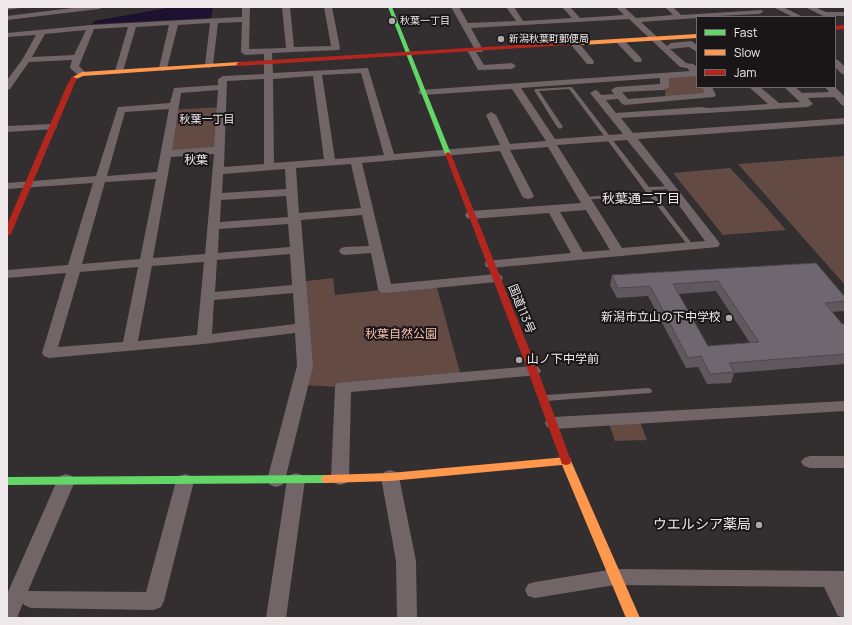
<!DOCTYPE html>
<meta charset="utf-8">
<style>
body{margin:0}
#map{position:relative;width:852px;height:625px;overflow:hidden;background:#332e30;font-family:Manrope,sans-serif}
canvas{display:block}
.frame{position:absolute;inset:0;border:8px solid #efe9ec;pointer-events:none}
.legend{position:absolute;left:696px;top:16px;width:140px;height:72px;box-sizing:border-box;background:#1a1618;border:1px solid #6f6a6d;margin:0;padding:5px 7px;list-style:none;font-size:12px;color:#efe9ec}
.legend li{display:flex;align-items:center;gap:8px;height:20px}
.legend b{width:20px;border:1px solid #6f6a6d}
</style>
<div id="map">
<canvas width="852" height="625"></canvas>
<div class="frame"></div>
<ul class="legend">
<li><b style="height:5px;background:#63d668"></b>Fast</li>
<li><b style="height:5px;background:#ff974d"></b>Slow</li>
<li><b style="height:5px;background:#b3261e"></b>Jam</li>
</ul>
</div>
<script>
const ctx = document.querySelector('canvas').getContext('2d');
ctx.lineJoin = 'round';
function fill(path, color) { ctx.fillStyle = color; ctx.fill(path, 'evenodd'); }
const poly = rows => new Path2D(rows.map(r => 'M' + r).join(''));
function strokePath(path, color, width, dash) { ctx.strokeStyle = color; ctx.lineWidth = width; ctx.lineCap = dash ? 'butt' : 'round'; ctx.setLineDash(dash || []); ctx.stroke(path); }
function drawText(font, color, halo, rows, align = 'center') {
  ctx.font = font + ' Manrope,"Noto Sans JP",sans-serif'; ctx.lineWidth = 4; ctx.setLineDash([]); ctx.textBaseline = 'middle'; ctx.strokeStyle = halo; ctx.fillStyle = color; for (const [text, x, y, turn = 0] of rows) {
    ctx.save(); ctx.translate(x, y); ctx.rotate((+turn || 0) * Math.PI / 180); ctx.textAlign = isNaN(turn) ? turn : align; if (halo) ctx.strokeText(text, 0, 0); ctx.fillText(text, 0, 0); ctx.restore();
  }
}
const green = poly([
 [697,73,697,87,710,87,712,94,665,98,666,76],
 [222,107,219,150,166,154,173,110],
 [845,156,845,285,738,164],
 [730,168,759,199,786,230,723,235,673,173],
 [333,278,335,295,436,284,461,376,343,387,299,385,299,282],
 [639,419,647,440,615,441,608,420]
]);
const water = poly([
 [173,7,213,7,211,18,92,24,94,21]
]);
const lane = poly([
 [15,7,27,7,7,10,7,8,15,7],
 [570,87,572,87,649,187,673,186,673,188,671,189,651,190,693,245,694,246,693,247,689,247,649,195,583,200,582,199,585,197,646,192,569,89,539,91,563,127,560,129,557,127,534,90,536,89,570,87],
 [648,388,651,389,652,391,651,393,546,401,543,400,542,398,543,396,546,395,648,388]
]);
const street = poly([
 [80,7,103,7,99,9,7,20,7,16,80,7],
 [242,7,250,7,249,49,286,48,282,7,290,7,294,47,331,46,324,7,332,7,340,48,339,50,272,53,273,73,368,68,394,154,500,145,486,115,491,112,496,115,510,144,546,141,512,89,423,95,420,94,418,92,420,90,690,71,687,68,680,67,629,19,471,28,483,50,482,52,476,52,484,65,512,63,516,66,512,69,478,70,467,50,468,48,474,48,451,7,459,7,468,23,516,21,506,7,514,7,523,21,572,18,562,7,570,7,580,18,624,15,616,7,624,7,636,18,673,15,665,7,673,7,681,15,762,10,763,12,759,14,697,17,697,18,641,22,667,46,671,43,691,41,697,45,697,52,689,47,670,49,686,63,693,64,697,67,697,76,669,78,669,87,664,90,622,92,628,99,705,93,702,87,712,87,716,95,714,97,625,105,622,104,618,99,606,100,616,113,701,107,709,108,768,104,749,87,760,87,779,103,800,102,784,87,795,87,802,93,829,92,825,87,835,87,845,97,845,106,842,105,834,97,808,98,813,104,808,107,621,118,633,133,845,118,845,124,638,139,718,241,720,244,718,247,491,268,486,267,485,264,486,261,571,253,549,213,471,219,467,218,465,215,467,212,471,211,581,203,548,147,510,150,534,196,532,198,528,199,524,198,522,196,500,151,362,163,391,284,496,274,501,275,503,278,501,281,496,282,385,293,380,292,378,289,371,253,345,255,341,254,339,251,341,248,345,247,369,246,362,215,301,220,313,366,285,480,282,485,276,487,270,485,267,480,297,366,295,333,204,344,49,358,44,356,42,353,66,273,7,278,7,270,68,265,93,183,7,189,7,183,96,176,118,107,170,103,174,88,218,85,218,79,223,76,264,74,264,54,245,55,241,52,242,22,218,23,213,65,209,68,206,67,205,65,210,23,178,25,167,68,163,71,159,68,169,25,136,27,123,71,119,74,115,71,128,27,94,29,79,66,87,74,85,76,79,76,71,69,70,67,72,60,29,62,10,89,7,90,7,80,22,60,36,35,7,37,7,33,91,25,242,17,242,7],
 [86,30,74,55,32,57,45,34,86,30],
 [361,73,384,155,335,159,322,75,361,73],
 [313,76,324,159,274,163,273,79,313,76],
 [660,78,660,84,616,87,611,90,614,94,601,95,598,91,595,90,590,93,623,134,555,139,521,88,660,78],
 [264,79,264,164,224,167,227,81,264,79],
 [218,90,214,147,172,150,181,93,218,90],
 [169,109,157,172,107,176,125,112,169,109],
 [627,140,667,189,705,241,622,248,557,145,627,140],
 [214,154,205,254,153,258,171,157,214,154],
 [351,164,361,208,299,213,296,168,351,164],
 [285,169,286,189,222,193,223,174,285,169],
 [156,179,140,259,82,264,105,182,156,179],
 [286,196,288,217,220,222,221,200,286,196],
 [586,210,610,250,583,252,560,212,586,210],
 [288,224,290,247,218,253,219,229,288,224],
 [290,254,292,285,215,292,217,260,290,254],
 [204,262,197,335,138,341,152,266,204,262],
 [138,267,123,342,58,347,80,272,138,267],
 [293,293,295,324,212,334,214,300,293,293],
 [773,7,783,7,803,17,793,17,773,7],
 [805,7,815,7,826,12,845,12,845,16,835,16,835,18,835,17,825,17,805,7],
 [617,39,623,39,641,58,642,60,641,62,635,62,617,43,616,41,617,39],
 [575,41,578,42,593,60,594,62,593,64,587,64,572,46,571,44,572,42,575,41],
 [835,59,838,60,845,67,845,75,842,74,835,67,835,59],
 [52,124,57,127,56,129,7,132,7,126,52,124],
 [533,366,538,367,541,371,538,375,351,392,349,478,346,483,340,485,334,483,331,478,335,387,337,383,533,366],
 [845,401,845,411,553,429,547,427,545,423,547,419,553,417,845,401],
 [810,456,845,456,845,468,810,468,804,466,801,462,804,458,810,456],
 [390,470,396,472,399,477,416,561,417,618,397,618,396,561,381,477,384,472,390,470],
 [296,473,302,475,305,480,286,618,266,618,287,480,290,475,296,473],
 [66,474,72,476,75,481,28,591,146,592,176,481,179,476,185,474,191,476,194,481,164,601,161,607,154,610,31,608,24,605,23,603,17,618,7,618,7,594,57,481,60,476,66,474],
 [615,569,845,571,845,618,838,616,824,587,615,585,535,598,528,596,525,590,528,584,535,582,615,569]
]);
const fast = poly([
 [388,7,392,7,451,154,450,155,448,156,445,154,388,7],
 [327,475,331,476,333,479,331,482,327,483,7,485,7,477,327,475]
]);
const slow = poly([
 [697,34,697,38,582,45,579,43,582,41,697,34],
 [239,62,242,64,241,65,83,76,74,80,71,78,82,72,239,62],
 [566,457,570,458,571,461,640,618,626,618,562,465,390,481,327,483,323,482,321,479,323,476,327,475,390,473,566,457]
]);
const jam = poly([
 [845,25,845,29,835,30,835,26,845,25],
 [582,41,585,43,584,44,239,66,236,64,239,62,582,41],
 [72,77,77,78,11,234,7,236,7,225,67,85,72,77],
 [448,152,451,154,538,371,571,461,570,464,566,465,562,464,561,461,528,371,445,154,448,152]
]);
const wall = poly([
 [816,263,845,297,845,311,832,312,842,324,845,325,845,364,734,373,731,383,707,384,698,367,686,368,648,296,617,298,610,285,612,275],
 [716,291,750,343,708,346,678,294]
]);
const building = poly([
 [816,263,845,297,845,301,825,303,842,324,844,324,845,325,845,354,729,363,734,372,710,374,701,356,688,358,650,286,618,288,612,275,816,263],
 [718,281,759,342,708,346,673,284,718,281]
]);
const markers = [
 [392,21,4,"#ada8aa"],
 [501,39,4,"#ada8aa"],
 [729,318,4,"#ada8aa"],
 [519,360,4,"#ada8aa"],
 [759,525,4,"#ada8aa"]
];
const farPoinames = [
 ["秋葉一丁目",400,21],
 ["新潟秋葉町郵便局",509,39]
];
const farNeighbourhoodnames = [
 ["秋葉一丁目",207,120]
];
const farQuarternames = [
 ["秋葉",196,161]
];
const streetNames = [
 ["国道113号",521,309,68]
];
const poiNames = [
 ["新潟市立山の下中学校",721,318],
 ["山ノ下中学前",527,360,"left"]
];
const parkNames = [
 ["秋葉自然公園",401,335]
];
const neighbourhoodNames = [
 ["秋葉通二丁目",641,199]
];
const nearPoinames = [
 ["ウエルシア薬局",751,525]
];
fill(green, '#634a43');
fill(water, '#1c112e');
fill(lane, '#726567');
fill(street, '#726567');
fill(fast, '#63d668');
fill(slow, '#ff974d');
fill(jam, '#b3261e');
fill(wall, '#5f595f');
fill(building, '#6f676f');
strokePath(building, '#4e484e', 1);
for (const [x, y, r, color] of markers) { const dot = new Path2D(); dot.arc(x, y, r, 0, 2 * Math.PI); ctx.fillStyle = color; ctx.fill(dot); strokePath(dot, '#1a1618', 1.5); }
drawText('10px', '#efe9ec', '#1a1618', farPoinames, 'left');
drawText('11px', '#efe9ec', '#1a1618', farNeighbourhoodnames);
drawText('12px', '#efe9ec', '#1a1618', farQuarternames);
drawText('12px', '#efe9ec', '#1a1618', streetNames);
drawText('12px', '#efe9ec', '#1a1618', poiNames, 'right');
drawText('12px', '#fbbfaf', '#1a1618', parkNames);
drawText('13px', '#efe9ec', '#1a1618', neighbourhoodNames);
drawText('14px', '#efe9ec', '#1a1618', nearPoinames, 'right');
</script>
